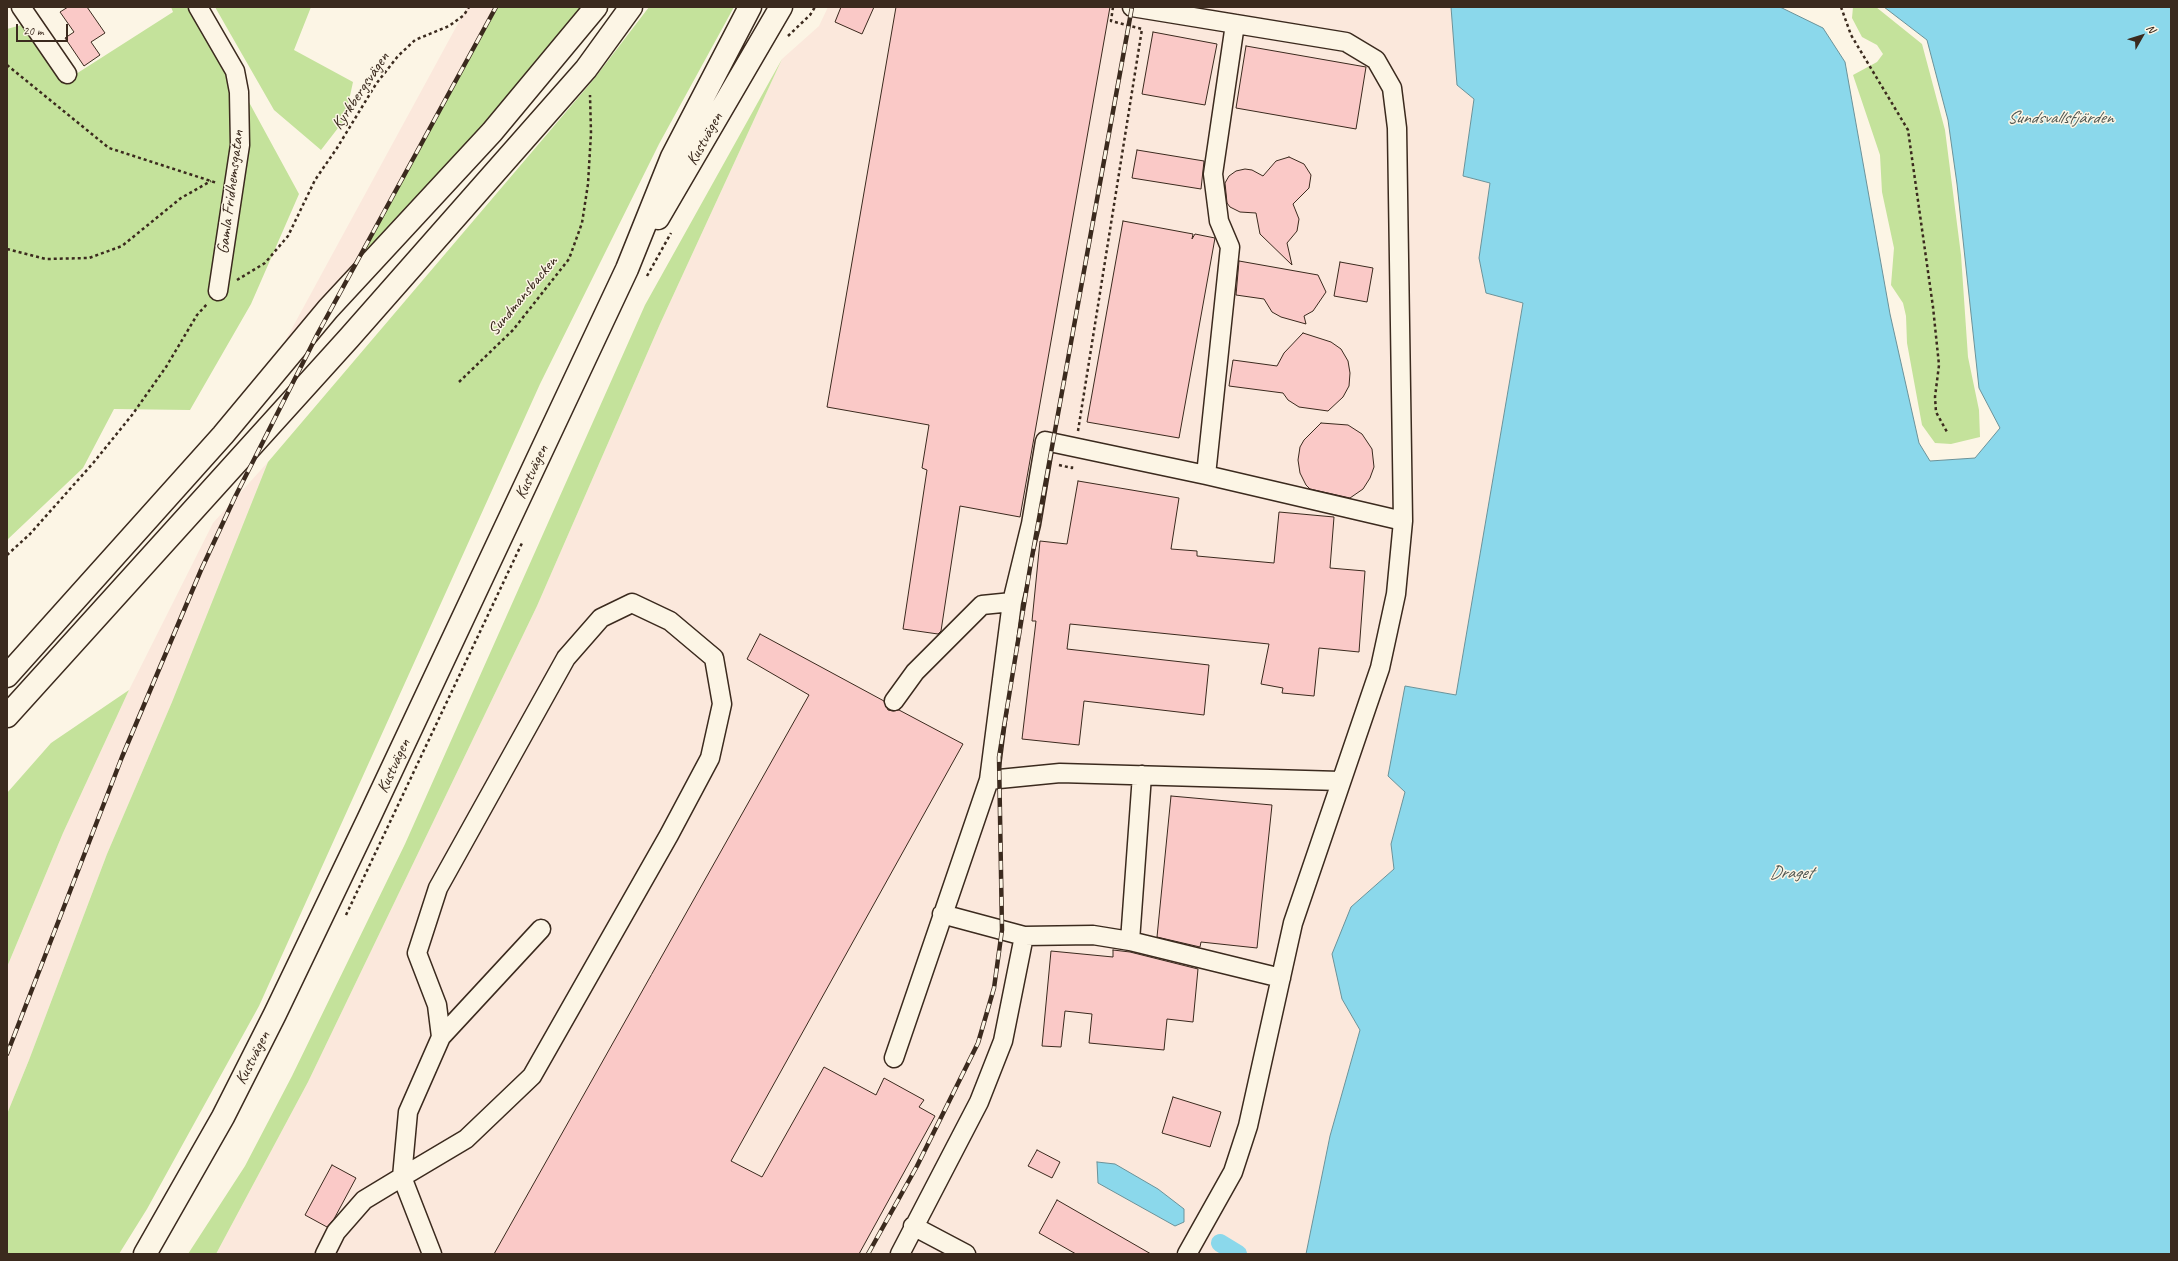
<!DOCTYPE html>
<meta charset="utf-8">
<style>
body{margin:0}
#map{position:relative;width:2178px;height:1261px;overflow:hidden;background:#fcf5e5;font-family:Caveat,sans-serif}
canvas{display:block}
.frame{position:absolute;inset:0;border:8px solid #3b2a1e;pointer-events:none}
.north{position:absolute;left:2122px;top:16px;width:40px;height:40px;-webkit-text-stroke:3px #fcf5e5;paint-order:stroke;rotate:51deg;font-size:11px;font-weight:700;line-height:16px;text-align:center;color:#3b2a1e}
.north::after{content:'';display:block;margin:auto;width:14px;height:18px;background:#3b2a1e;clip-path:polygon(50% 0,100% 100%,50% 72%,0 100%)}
.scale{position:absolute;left:16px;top:24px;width:52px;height:18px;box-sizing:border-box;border:2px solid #3b2a1e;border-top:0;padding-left:5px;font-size:12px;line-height:14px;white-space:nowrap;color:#3b2a1e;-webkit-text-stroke:3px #fcf5e5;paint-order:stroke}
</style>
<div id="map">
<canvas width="2178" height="1261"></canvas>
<div class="frame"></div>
<div class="north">N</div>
<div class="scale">20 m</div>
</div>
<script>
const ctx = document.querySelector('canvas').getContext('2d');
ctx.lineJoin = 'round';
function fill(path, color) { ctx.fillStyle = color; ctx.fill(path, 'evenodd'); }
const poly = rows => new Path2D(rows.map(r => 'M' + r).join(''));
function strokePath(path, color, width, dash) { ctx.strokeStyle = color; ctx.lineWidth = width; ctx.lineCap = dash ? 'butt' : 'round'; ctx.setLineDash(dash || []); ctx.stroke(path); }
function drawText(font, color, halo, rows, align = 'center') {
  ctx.font = font + ' Caveat,sans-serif'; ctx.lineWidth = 3; ctx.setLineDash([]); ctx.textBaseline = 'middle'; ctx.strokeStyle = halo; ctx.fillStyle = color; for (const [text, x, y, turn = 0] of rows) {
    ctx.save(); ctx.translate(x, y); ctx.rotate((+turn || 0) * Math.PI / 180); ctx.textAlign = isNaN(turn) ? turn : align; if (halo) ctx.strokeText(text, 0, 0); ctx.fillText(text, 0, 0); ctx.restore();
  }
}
const built = poly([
 [467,7,498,7,347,276,284,343],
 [828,7,1451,7,1457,85,1474,99,1463,176,1490,183,1479,258,1486,293,1523,303,1456,695,1406,686,1405,792,1391,844,1394,869,1351,907,1342,999,1360,1030,1330,1136,1306,1254,216,1254,308,1082,537,606,660,324,782,59,819,26],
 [268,462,172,702,107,854,29,1060,7,1114,7,967,63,833,129,690,213,523]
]);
const green = poly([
 [171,7,189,7,244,93,299,194,251,304,190,410,114,409,83,468,7,540,7,29,25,24,65,81,173,12],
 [215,7,311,7,294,50,353,82,345,119,321,150,274,110],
 [498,7,584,7,486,127,347,276],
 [649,7,734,7,659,144,540,384,259,1006,147,1209,119,1254,7,1254,7,1114,29,1060,107,854,172,702,268,462,594,79],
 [1853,7,1876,7,1922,44,1945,130,1961,255,1968,357,1979,410,1980,437,1951,444,1935,443,1922,425,1907,343,1906,316,1903,303,1891,285,1894,248,1882,192,1880,155,1853,75,1877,62,1883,54,1877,45,1862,37,1852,18],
 [782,59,660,324,537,606,308,1082,216,1254,188,1254,245,1166,292,1076,405,844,645,305],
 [129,690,63,833,7,967,7,793,51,743]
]);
const water = poly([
 [1451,7,1780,7,1823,28,1845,62,1890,314,1919,443,1930,461,1975,458,2000,428,1979,388,1957,184,1948,120,1927,40,1884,7,2171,7,2171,1254,1306,1254,1330,1136,1360,1030,1342,999,1332,954,1351,907,1394,869,1391,844,1405,792,1388,776,1405,686,1456,695,1523,303,1486,293,1479,258,1490,183,1463,176,1474,99,1457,85,1451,7],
 [1097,1162,1115,1164,1158,1189,1184,1209,1184,1222,1175,1226,1098,1183,1097,1162]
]);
const canal = poly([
 [1220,1243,1238,1254]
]);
const building = poly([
 [68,7,87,7,105,33,91,42,100,55,84,66,65,38,74,32,60,12,68,7],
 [841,7,874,7,862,34,835,22,841,7],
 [896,7,1110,7,1020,517,960,506,941,631,938,634,903,629,927,470,922,468,929,425,827,407,896,7],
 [1153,32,1217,44,1205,105,1142,94,1153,32],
 [1246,46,1366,67,1356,129,1236,108,1246,46],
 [1137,150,1204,161,1201,189,1132,178,1137,150],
 [1289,157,1304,164,1311,175,1309,188,1293,204,1299,219,1297,231,1287,243,1292,265,1260,234,1256,213,1240,212,1230,207,1227,203,1225,183,1229,176,1236,171,1245,169,1252,170,1263,176,1276,161,1289,157],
 [1123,221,1193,234,1192,239,1195,234,1215,238,1179,438,1087,422,1123,221],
 [1239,261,1318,275,1326,292,1313,311,1304,316,1306,324,1281,317,1272,312,1264,299,1236,295,1239,261],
 [1340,262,1373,268,1367,302,1334,296,1340,262],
 [1303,333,1331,342,1341,349,1348,361,1350,373,1349,386,1343,397,1328,411,1299,407,1288,400,1283,393,1229,386,1233,360,1277,366,1284,353,1303,333],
 [1321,423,1348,425,1362,434,1372,449,1374,467,1370,478,1363,489,1350,498,1310,489,1306,485,1300,473,1298,460,1300,447,1304,440,1321,423],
 [1078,481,1179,498,1171,549,1197,551,1197,556,1274,563,1279,512,1334,517,1330,568,1365,571,1359,652,1319,648,1314,696,1282,693,1283,688,1261,684,1269,644,1070,624,1067,649,1209,665,1204,715,1084,701,1079,745,1022,739,1036,621,1032,621,1040,541,1067,544,1078,481],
 [760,634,884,701,888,710,893,711,899,710,963,744,731,1161,762,1177,824,1067,876,1095,884,1078,924,1100,919,1107,935,1116,859,1254,494,1254,809,695,747,659,760,634],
 [1171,796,1272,805,1257,948,1201,942,1200,947,1157,937,1171,796],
 [1113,950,1130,952,1198,969,1193,1022,1167,1019,1164,1050,1089,1043,1092,1014,1065,1011,1061,1047,1042,1046,1051,951,1113,957,1113,950],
 [1173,1097,1221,1112,1210,1147,1162,1133,1173,1097],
 [1037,1150,1060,1162,1052,1178,1028,1166,1037,1150],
 [332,1165,356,1178,334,1219,327,1227,305,1215,332,1165],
 [1057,1200,1151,1254,1076,1254,1039,1233,1057,1200]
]);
const path = poly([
 [1841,7,1851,35,1908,130,1933,307,1939,365,1935,397,1936,412,1947,432],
 [788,36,810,15,815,7],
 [7,65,109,148,217,183],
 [7,249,46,259,89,258,122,246,181,198,211,181],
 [647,276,671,233],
 [237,280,265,263,288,236,315,180,337,148,376,84,398,56,415,40,449,26,464,15,469,7],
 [459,382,513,330,569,259,582,223,588,184,591,133,590,95],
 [1078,431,1142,29,1111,21,1113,7],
 [1059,465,1072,468,1072,464],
 [7,555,30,534,94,462,132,415,166,367,197,315,207,304],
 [346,915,522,543]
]);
const minor = poly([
 [21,7,67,74],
 [198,7,235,71,239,92,240,145,218,291],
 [1132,7,1346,42,1376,60,1392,88,1397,128,1403,521,1396,594,1380,668,1293,923,1248,1126,1233,1172,1187,1254],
 [1206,475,1230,247,1219,221,1213,174,1235,24],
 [894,701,915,672,982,605,1012,602],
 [989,780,1060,773,1340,781],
 [1024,936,1093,935,1130,941,1281,978],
 [1130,941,1142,775],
 [441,1037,541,929],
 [894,1058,989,780,1012,602,1031,524,1045,441,1206,475,1403,521],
 [913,1226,966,1254],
 [325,1254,336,1232,364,1200,402,1177,466,1139,532,1076,669,835,710,758,722,704,714,658,670,621,632,603,601,618,566,658,438,888,417,953,437,1005,441,1037,408,1112,402,1177,432,1254],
 [900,1254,979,1102,1003,1041,1024,936,942,914]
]);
const major = poly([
 [658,218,781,7],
 [145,1254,223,1117,275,1014,368,820,627,269,672,157,750,7]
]);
const highway = poly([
 [7,676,223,435,328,309,492,132,596,7],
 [7,716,349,338,586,69,631,7]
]);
const rail = poly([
 [7,1054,122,757,201,570,235,497,318,333,496,7],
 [868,1254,917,1166,978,1043,994,988,1002,930,999,757,1030,568,1132,7]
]);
const streetNames = [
 ["Kyrkbergsvägen",361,91,-56],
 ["Kustvägen",705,139,-61],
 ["Gamla Fridhemsgatan",231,192,-83],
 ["Sundmansbacken",523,296,-50],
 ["Kustvägen",532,472,-65],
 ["Kustvägen",394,766,-65],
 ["Kustvägen",253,1058,-63]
];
const waterNames = [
 ["Sundsvallsfjärden",2060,118],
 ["Draget",1791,873]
];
fill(built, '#fbe8dc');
fill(green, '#c4e29b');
fill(water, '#8bd8eb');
strokePath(water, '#6b9299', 1);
strokePath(canal, '#8bd8eb', 18);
fill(building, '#fac9c7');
strokePath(building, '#3b2a1e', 1);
strokePath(minor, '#3b2a1e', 21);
strokePath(major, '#3b2a1e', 25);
strokePath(highway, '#3b2a1e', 25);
strokePath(path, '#3b2a1e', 2.5, [3, 3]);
strokePath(minor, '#fcf5e5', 18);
strokePath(major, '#fcf5e5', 22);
strokePath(highway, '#fcf5e5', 22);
strokePath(rail, '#3b2a1e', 4.5);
strokePath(rail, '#fcf5e5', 3, [9]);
drawText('17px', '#3b2a1e', '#fcf5e5', streetNames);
drawText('italic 18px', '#4f5651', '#fcf5e5', waterNames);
</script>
